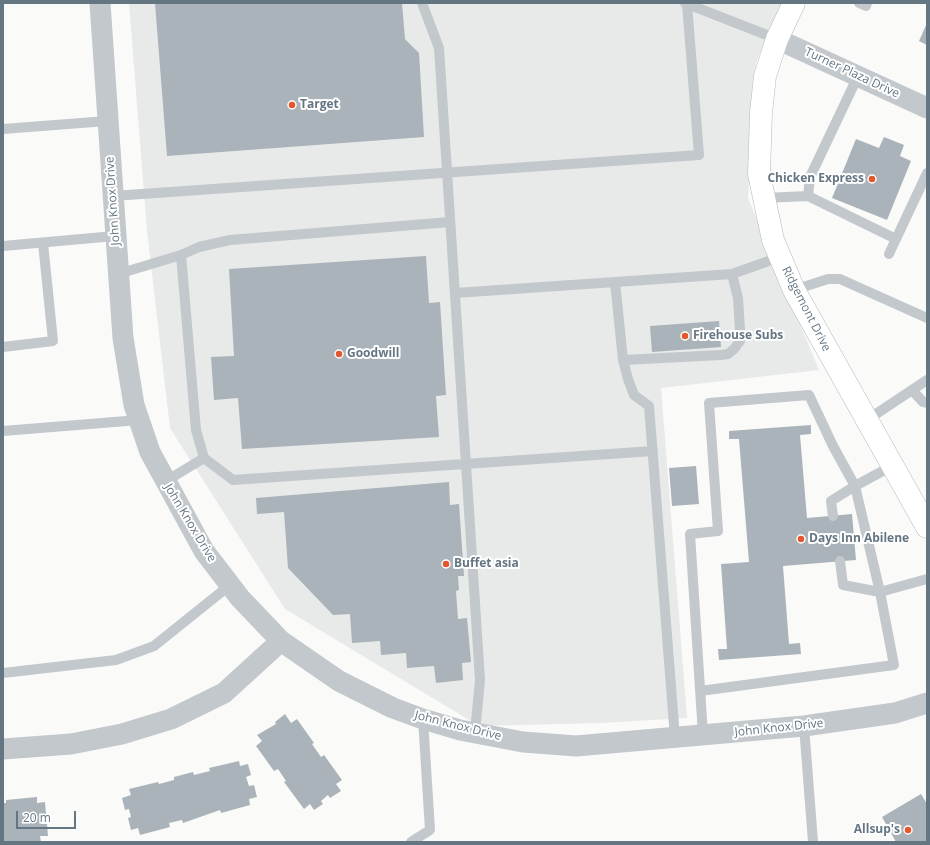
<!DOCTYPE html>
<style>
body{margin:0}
#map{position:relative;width:930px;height:845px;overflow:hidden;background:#fafaf8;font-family:"Open Sans",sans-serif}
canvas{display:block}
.frame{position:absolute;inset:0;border:4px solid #657683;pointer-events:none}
.scale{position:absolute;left:16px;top:811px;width:60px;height:18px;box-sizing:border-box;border:2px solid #657683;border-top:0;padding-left:5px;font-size:12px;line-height:14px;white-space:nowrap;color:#657683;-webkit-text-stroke:3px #fff;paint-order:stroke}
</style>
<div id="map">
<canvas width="930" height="845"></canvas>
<div class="frame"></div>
<div class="scale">20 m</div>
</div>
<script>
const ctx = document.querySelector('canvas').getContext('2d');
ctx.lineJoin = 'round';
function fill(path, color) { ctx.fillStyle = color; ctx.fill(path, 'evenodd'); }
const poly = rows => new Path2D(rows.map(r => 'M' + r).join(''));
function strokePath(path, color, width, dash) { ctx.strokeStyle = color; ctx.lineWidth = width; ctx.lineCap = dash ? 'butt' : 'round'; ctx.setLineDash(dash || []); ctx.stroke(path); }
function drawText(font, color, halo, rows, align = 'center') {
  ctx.font = font + ' "Open Sans",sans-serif'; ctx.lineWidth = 4; ctx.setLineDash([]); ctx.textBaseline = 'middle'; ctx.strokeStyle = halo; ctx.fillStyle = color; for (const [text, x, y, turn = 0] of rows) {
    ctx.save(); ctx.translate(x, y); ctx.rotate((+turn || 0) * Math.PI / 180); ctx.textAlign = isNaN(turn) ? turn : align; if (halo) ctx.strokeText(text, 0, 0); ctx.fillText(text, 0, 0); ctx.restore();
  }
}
const built = poly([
 [129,3,782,3,756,63,748,198,819,370,661,388,687,718,602,723,479,726,285,609,170,428,147,231]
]);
const building = poly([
 [155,3,402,3,405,39,419,53,424,137,167,156],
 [927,23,927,45,919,41],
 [884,137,904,145,900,156,911,161,887,220,832,198,856,139,879,148],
 [426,256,429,303,440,302,446,395,436,396,439,437,242,449,238,398,214,400,211,357,234,356,229,269],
 [719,321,721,347,652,352,650,326],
 [811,425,811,434,800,435,807,518,852,514,856,560,783,566,789,644,800,643,801,654,719,660,718,649,727,649,721,564,749,562,739,439,729,439,729,431],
 [696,466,699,504,672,506,669,468],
 [449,482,450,505,459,504,464,576,458,576,459,590,456,591,458,619,467,618,471,662,462,663,463,680,436,683,434,666,407,668,406,653,381,655,380,641,352,643,350,614,333,615,288,568,284,512,257,514,256,498],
 [285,714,291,723,297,719,314,743,312,744,321,757,324,755,342,780,336,784,341,791,330,798,328,795,321,801,323,804,314,810,310,804,304,809,284,782,286,781,278,769,274,771,256,746,262,741,257,735,276,724,275,722],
 [239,761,240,766,248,764,251,775,246,777,249,786,254,785,257,797,249,799,250,805,221,813,220,810,183,823,182,820,169,823,170,827,140,835,138,828,131,830,128,818,131,817,129,809,125,810,122,798,131,795,129,789,158,782,159,784,174,780,174,777,193,772,194,775,210,771,209,768],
 [921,794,927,804,927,842,896,842,882,817],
 [37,797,37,803,45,802,46,814,41,815,41,824,47,824,48,836,40,836,41,842,3,842,3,803,6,803,6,800]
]);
const lane = poly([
 [422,3,439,48,480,680,475,732],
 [685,3,777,39],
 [859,3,866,6,867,3],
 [858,76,810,177,808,196,896,239],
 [3,129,107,121],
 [113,196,699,155,687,4],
 [764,198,808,196],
 [3,246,115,236],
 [889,254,927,173],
 [181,255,196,430,204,458],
 [118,274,181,255,199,247,230,240,450,222],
 [615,282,623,360,628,379,634,395,649,406,675,738],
 [794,290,828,279,840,279,927,318],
 [455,293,732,274,780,257],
 [3,347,53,341,43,243],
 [623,360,721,355,728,354,734,349,740,341,740,330,738,298,732,274],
 [912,390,923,402,927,403],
 [867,420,927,380],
 [3,431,139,420],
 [166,481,204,458,233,480,653,451],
 [840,561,843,585,880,592,927,579],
 [3,673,116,660,154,646,230,585],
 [700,691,894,665,880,592,855,486,831,501,833,516],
 [804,726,813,842],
 [703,735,690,534,718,531,709,403,809,395,833,446,855,486,892,466],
 [411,842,430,830,423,719]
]);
const street = poly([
 [100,3,123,338,134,405,150,452,204,551,240,598,281,641,339,681,393,708,423,719,460,730,523,742,576,746,804,726,895,713,927,703],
 [777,39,927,108],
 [3,749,71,744,122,734,171,719,224,693,281,641]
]);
const secondary = poly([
 [794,3,777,39,765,76,761,113,759,174,773,240,794,290,927,527]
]);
const markers = [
 [292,105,4,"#e4572e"],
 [872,179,4,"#e4572e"],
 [685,336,4,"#e4572e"],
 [339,354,4,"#e4572e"],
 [801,539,4,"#e4572e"],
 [446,564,4,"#e4572e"],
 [908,830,4,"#e4572e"]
];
const streetNames = [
 ["Turner Plaza Drive",852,73,25],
 ["John Knox Drive",113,201,-94],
 ["Ridgemont Drive",806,309,63],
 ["John Knox Drive",190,523,59],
 ["John Knox Drive",458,726,14],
 ["John Knox Drive",779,728,-6]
];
const poiNames = [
 ["Target",300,105],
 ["Chicken Express",864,179,"right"],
 ["Firehouse Subs",693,336],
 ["Goodwill",347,354],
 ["Days Inn Abilene",809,539],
 ["Buffet asia",454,564],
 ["Allsup's",900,830,"right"]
];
fill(built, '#e8e9e9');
fill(building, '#aab3b9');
strokePath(secondary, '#b3babf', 23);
strokePath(lane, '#c3c8cc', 10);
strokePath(street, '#c3c8cc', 21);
strokePath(secondary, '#fff', 22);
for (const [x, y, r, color] of markers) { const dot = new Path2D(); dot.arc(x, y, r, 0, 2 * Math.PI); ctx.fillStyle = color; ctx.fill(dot); strokePath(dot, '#fff', 1.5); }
drawText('12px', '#657683', '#fff', streetNames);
drawText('bold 12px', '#657683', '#fff', poiNames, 'left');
</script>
